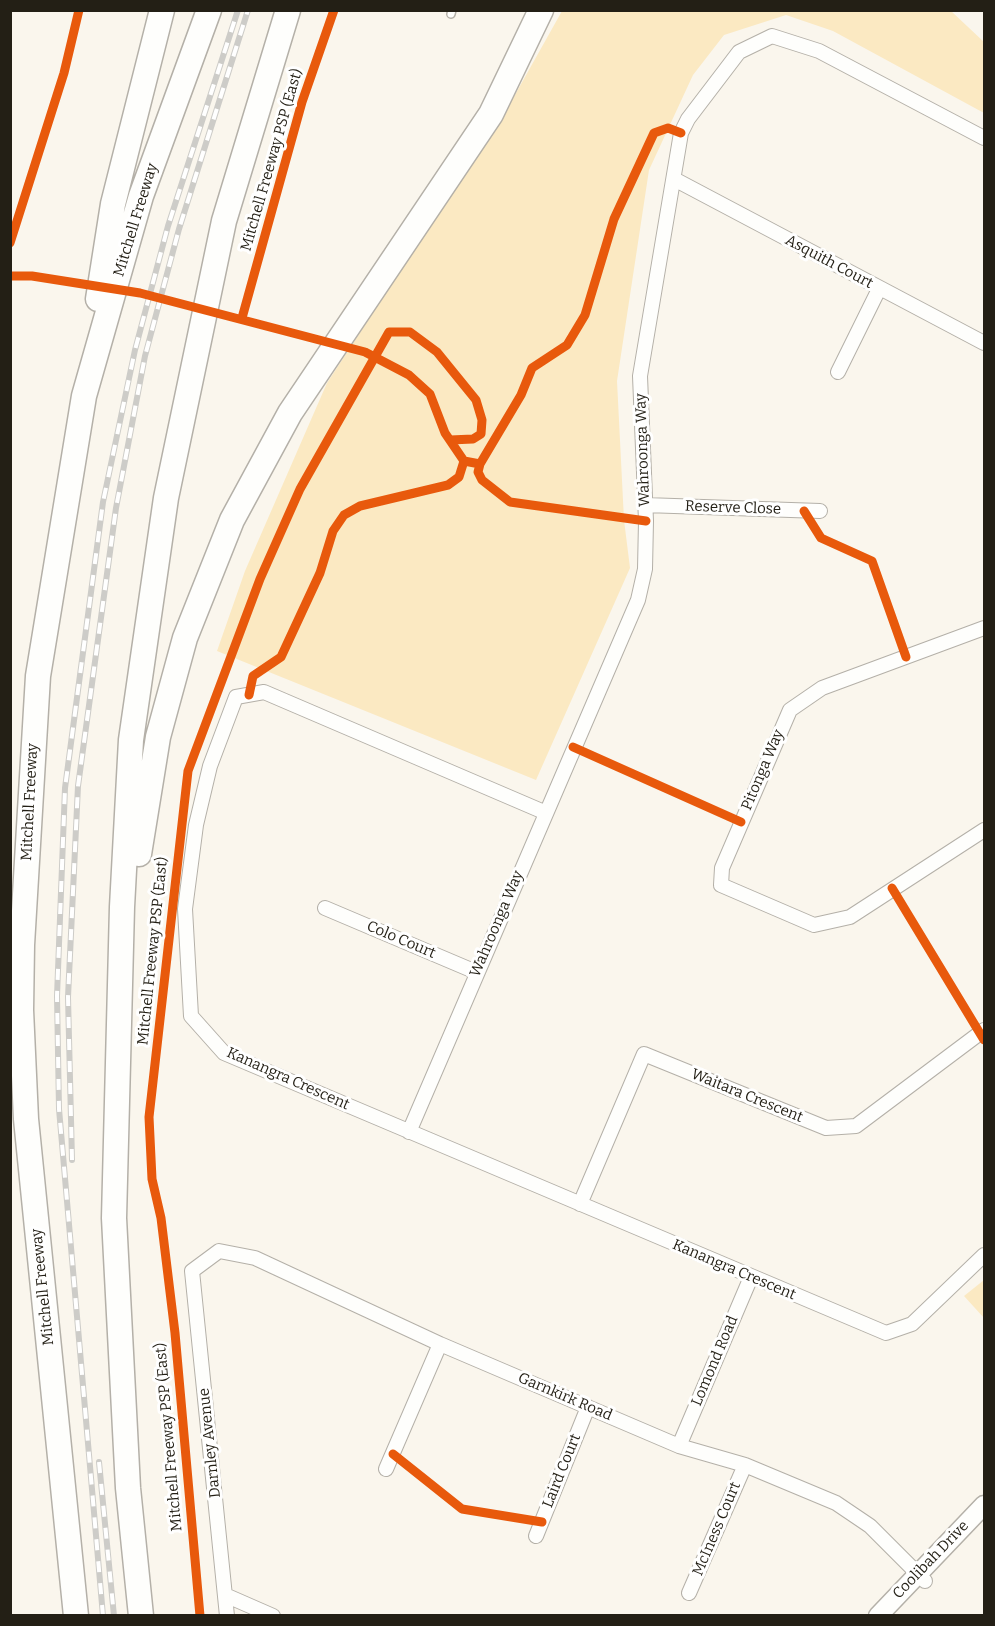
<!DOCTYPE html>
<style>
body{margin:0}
#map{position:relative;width:995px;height:1626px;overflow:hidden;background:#faf6ed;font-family:Bitter,serif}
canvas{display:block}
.frame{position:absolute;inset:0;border:12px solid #231f15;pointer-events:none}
</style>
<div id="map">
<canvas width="995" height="1626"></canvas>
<div class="frame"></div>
</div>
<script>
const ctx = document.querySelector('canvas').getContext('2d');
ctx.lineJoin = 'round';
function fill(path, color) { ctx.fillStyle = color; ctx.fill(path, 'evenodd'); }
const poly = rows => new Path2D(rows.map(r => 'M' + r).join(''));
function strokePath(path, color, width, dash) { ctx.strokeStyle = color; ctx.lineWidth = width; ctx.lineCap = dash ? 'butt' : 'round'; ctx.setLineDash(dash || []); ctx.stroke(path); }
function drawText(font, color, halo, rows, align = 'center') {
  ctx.font = font + ' Bitter,serif'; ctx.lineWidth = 6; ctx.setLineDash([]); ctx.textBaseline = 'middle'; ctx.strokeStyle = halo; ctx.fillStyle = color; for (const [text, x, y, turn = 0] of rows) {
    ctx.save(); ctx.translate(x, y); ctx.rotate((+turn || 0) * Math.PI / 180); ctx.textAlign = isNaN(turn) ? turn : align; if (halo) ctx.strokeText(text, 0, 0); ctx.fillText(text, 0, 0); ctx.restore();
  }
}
const green = poly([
 [562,11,951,11,984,42,984,113,833,31,786,15,724,35,693,75,649,170,617,381,624,520,630,568,536,780,217,651,245,571,327,383,516,93],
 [984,1280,984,1318,964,1296]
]);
const service = poly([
 [451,14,452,10]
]);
const minor = poly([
 [674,179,984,343],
 [838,372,879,289],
 [645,505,820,511],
 [984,628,822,688,790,710,722,868,721,885,814,925,850,917,984,830],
 [544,812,264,692,236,697,210,766,196,825,185,909,191,1016,224,1053,886,1333,912,1324,984,1255],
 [325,908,476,972],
 [409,1132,638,600,645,569,646,521,640,376,681,133,688,119,739,52,772,36,819,51,984,138],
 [580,1204,644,1054,826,1128,856,1126,984,1030],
 [679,1446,751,1277],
 [386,1469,440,1344],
 [536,1536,588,1407],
 [689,1593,745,1465],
 [225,1595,273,1616],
 [227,1616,192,1271,219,1251,255,1258,440,1344,679,1446,745,1465,836,1503,870,1526,925,1581]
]);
const secondary = poly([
 [878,1616,984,1505]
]);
const motorway = poly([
 [98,299,113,204,162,10],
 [139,854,158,737,185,638,232,520,290,413,491,114,541,10],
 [76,1616,26,1119,21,1010,22,945,38,676,84,396,141,196,209,10],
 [141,1616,128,1488,114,1218,122,907,131,740,166,498,224,221,288,10]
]);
const rail = poly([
 [72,1160,68,997,78,786,116,508,145,356,179,229,248,10],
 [99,1462,114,1616],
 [103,1616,59,1109,57,996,65,788,103,502,135,350,168,226,238,10]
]);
const cycleway = poly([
 [10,243,64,73,79,10],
 [10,276,32,276,140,293,365,352,409,375,430,394,445,433,464,461,480,464,521,395,532,368,567,345,585,315,614,219,654,133,668,128,681,133],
 [242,318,302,102,334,10],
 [480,464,478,472,482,480,510,502,646,521],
 [804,511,821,538,872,561,906,657],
 [249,695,253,676,281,657,320,573,333,531,344,515,360,506,448,485,459,477,464,461],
 [573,747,741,822],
 [892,888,984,1040],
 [393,1454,462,1509,542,1522],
 [200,1616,175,1333,161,1218,152,1179,149,1117,188,771,260,579,300,489,389,332,410,332,437,352,476,400,482,420,481,434,473,439,450,440]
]);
const streetNames = [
 ["Mitchell Freeway PSP (East)",272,160,-74],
 ["Mitchell Freeway",136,220,-73],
 ["Asquith Court",829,262,28],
 ["Wahroonga Way",643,450,-92],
 ["Reserve Close",733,508,2],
 ["Pitonga Way",763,770,-67],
 ["Mitchell Freeway",30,802,-87],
 ["Wahroonga Way",497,924,-67],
 ["Colo Court",401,940,23],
 ["Mitchell Freeway PSP (East)",153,951,-84],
 ["Kanangra Crescent",288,1079,24],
 ["Waitara Crescent",747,1096,22],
 ["Kanangra Crescent",734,1270,23],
 ["Mitchell Freeway",43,1287,-96],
 ["Lomond Road",715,1361,-67],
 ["Garnkirk Road",565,1397,23],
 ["Mitchell Freeway PSP (East)",169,1437,-95],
 ["Darnley Avenue",210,1443,-96],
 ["Laird Court",562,1471,-68],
 ["McIness Court",717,1529,-67],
 ["Coolibah Drive",931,1560,-46]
];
fill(green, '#fbe9c2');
strokePath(service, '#b4b0a8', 10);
strokePath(minor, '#b4b0a8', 16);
strokePath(secondary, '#b4b0a8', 21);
strokePath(motorway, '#b4b0a8', 27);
strokePath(service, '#fefefc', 7);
strokePath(minor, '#fefefc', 14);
strokePath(secondary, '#fefefc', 18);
strokePath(motorway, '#fefefc', 24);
strokePath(rail, '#cdccc8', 6);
strokePath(rail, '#fff', 4, [11]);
strokePath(cycleway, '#e8590c', 9);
drawText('15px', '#231f15', '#fff', streetNames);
</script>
